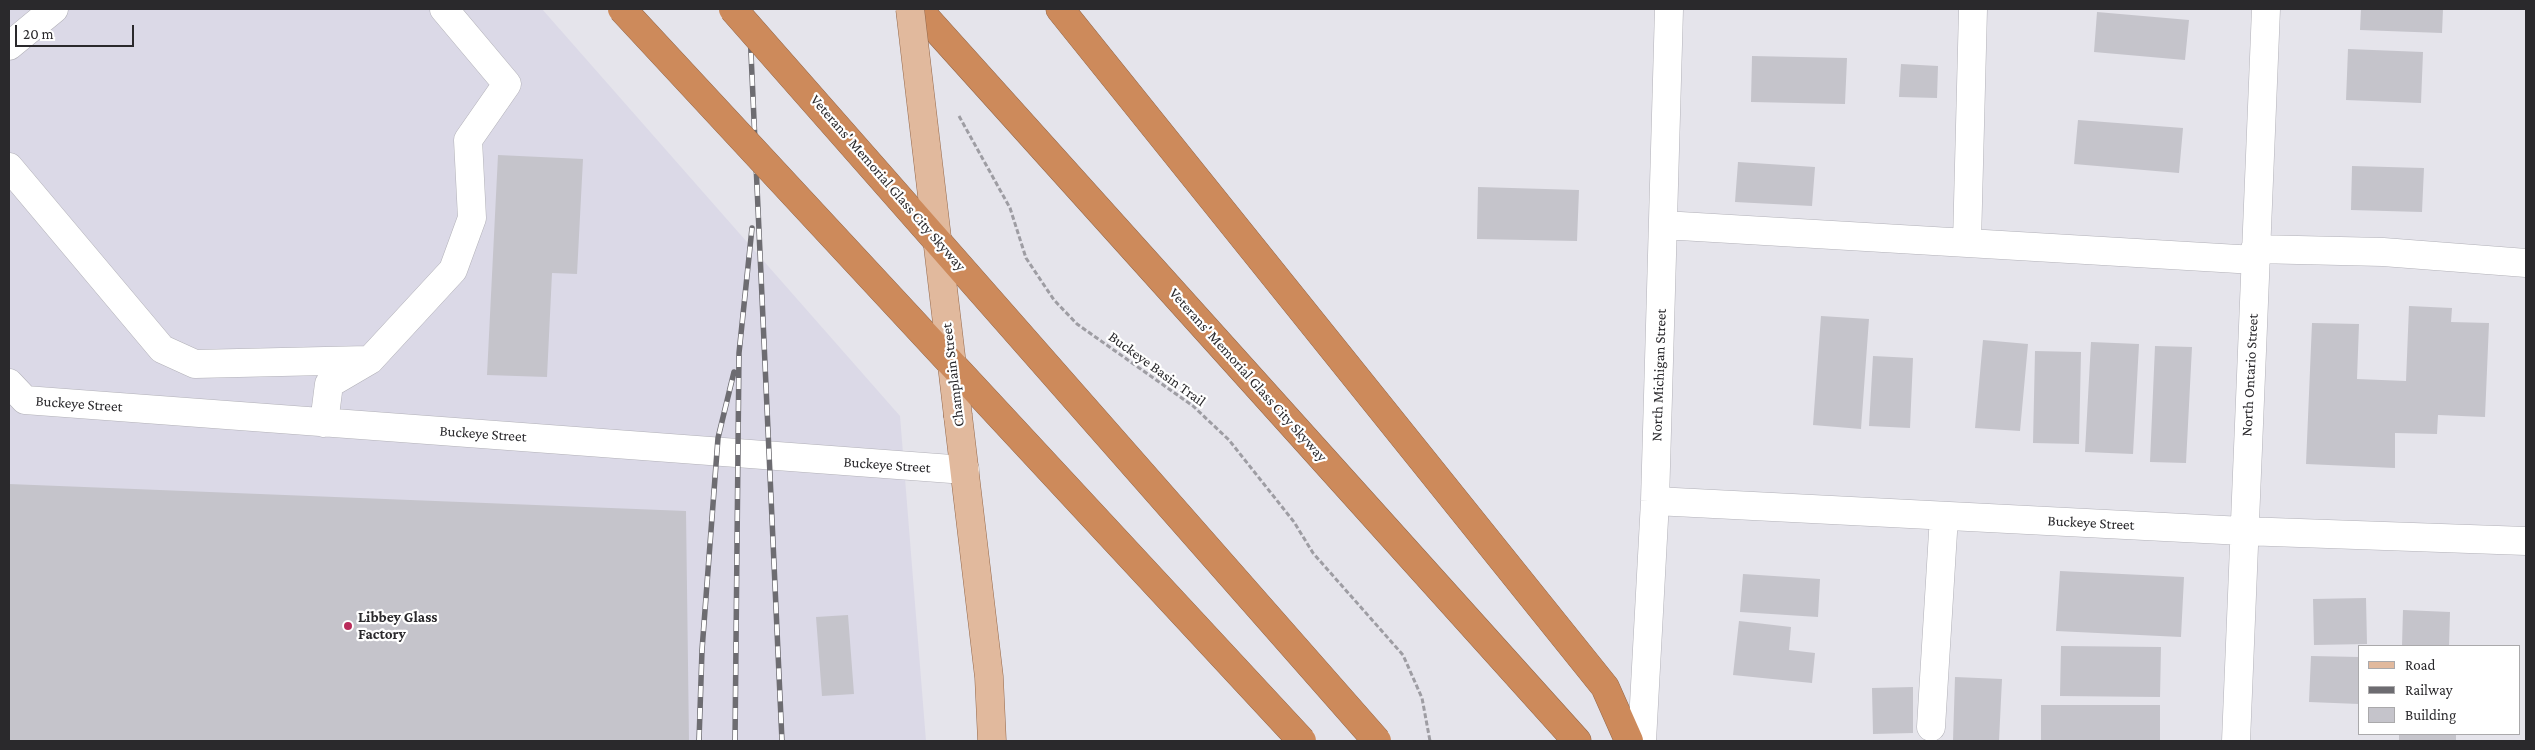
<!DOCTYPE html>
<style>
body{margin:0}
#map{position:relative;width:2535px;height:750px;overflow:hidden;background:#e5e4eb;font-family:"Crimson Pro",serif}
canvas{display:block}
.frame{position:absolute;inset:0;border:10px solid #2a292c;pointer-events:none}
.legend{position:absolute;left:2358px;top:645px;width:162px;height:90px;box-sizing:border-box;background:#fff;border:1px solid #aaa9ab;margin:0;padding:6px 9px;list-style:none;font-size:15px;color:#2a292c}
.legend li{display:flex;align-items:center;gap:10px;height:25px}
.legend b{width:25px;border:1px solid #aaa9ab}
.scale{position:absolute;left:15px;top:25px;width:119px;height:22px;box-sizing:border-box;border:2px solid #2a292c;border-top:0;padding-left:6px;font-size:15px;line-height:18px;white-space:nowrap;color:#2a292c;-webkit-text-stroke:4px #fff;paint-order:stroke}
</style>
<div id="map">
<canvas width="2535" height="750"></canvas>
<div class="frame"></div>
<ul class="legend">
<li><b style="height:6px;background:#e1b99d"></b>Road</li>
<li><b style="height:6px;background:#6d6c71"></b>Railway</li>
<li><b style="height:14px;background:#c5c4cb"></b>Building</li>
</ul>
<div class="scale">20 m</div>
</div>
<script>
const ctx = document.querySelector('canvas').getContext('2d');
ctx.lineJoin = 'round';
function fill(path, color) { ctx.fillStyle = color; ctx.fill(path, 'evenodd'); }
const poly = rows => new Path2D(rows.map(r => 'M' + r).join(''));
function strokePath(path, color, width, dash) { ctx.strokeStyle = color; ctx.lineWidth = width; ctx.lineCap = dash ? 'butt' : 'round'; ctx.setLineDash(dash || []); ctx.stroke(path); }
function drawText(font, color, halo, rows, align = 'center') {
  ctx.font = font + ' "Crimson Pro",serif'; ctx.lineWidth = 4.5; ctx.setLineDash([]); ctx.textBaseline = 'middle'; ctx.strokeStyle = halo; ctx.fillStyle = color; for (const [text, x, y, turn = 0] of rows) {
    ctx.save(); ctx.translate(x, y); ctx.rotate((+turn || 0) * Math.PI / 180); ctx.textAlign = isNaN(turn) ? turn : align; if (halo) ctx.strokeText(text, 0, 0); ctx.fillText(text, 0, 0); ctx.restore();
  }
}
const built = poly([
 [9,9,542,9,900,416,926,741,9,741]
]);
const building = poly([
 [2361,9,2443,9,2442,33,2360,30],
 [2097,12,2189,20,2185,60,2094,52],
 [2348,49,2423,52,2421,103,2346,100],
 [1752,56,1847,58,1845,104,1751,102],
 [1901,64,1938,66,1937,98,1899,97],
 [2078,120,2183,128,2179,173,2074,164],
 [498,155,583,159,577,274,552,273,547,377,487,375],
 [1738,162,1815,167,1812,206,1735,202],
 [2352,166,2424,168,2422,212,2351,210],
 [1478,187,1579,190,1577,241,1477,239],
 [2409,306,2452,308,2451,322,2489,323,2485,417,2438,415,2437,434,2395,433,2395,468,2306,464,2312,323,2359,324,2357,379,2406,381],
 [1821,316,1869,319,1861,429,1813,425],
 [1983,340,2028,344,2020,431,1975,428],
 [2091,342,2139,344,2133,454,2085,452],
 [2155,346,2192,347,2186,463,2150,462],
 [2035,351,2081,352,2079,444,2033,443],
 [1873,356,1913,358,1910,428,1869,426],
 [9,484,686,511,689,741,9,741],
 [2060,571,2184,577,2181,637,2056,631],
 [1743,574,1820,579,1818,617,1740,612],
 [2366,598,2367,644,2314,645,2313,599],
 [2403,610,2450,612,2449,646,2402,646],
 [848,615,854,694,822,696,816,617],
 [1739,621,1791,627,1789,650,1815,653,1812,683,1733,675],
 [2061,646,2161,647,2160,697,2060,696],
 [2311,656,2359,657,2359,704,2309,702],
 [1955,677,2002,679,1999,741,1953,741],
 [1913,687,1913,733,1873,734,1872,688],
 [2041,705,2160,705,2160,741,2041,741],
 [2399,734,2456,734,2456,741,2399,741]
]);
const path = poly([
 [959,116,1010,208,1026,258,1054,300,1077,324,1193,406,1229,440,1294,522,1313,553,1403,655,1422,698,1430,741]
]);
const minor = poly([
 [9,46,54,9],
 [9,167,162,349,195,364,368,360],
 [1663,225,2255,260],
 [1967,242,1973,9],
 [2255,249,2383,252,2526,263],
 [9,383,25,400,965,470],
 [324,423,329,384,370,360,453,270,472,218,468,140,507,84,444,9],
 [1655,501,2243,531,2526,541],
 [1931,727,1944,516],
 [1642,741,1655,501,1669,9],
 [2236,741,2266,9]
]);
const major = poly([
 [958,416,989,677,992,741]
]);
const highway = poly([
 [918,9,1577,741],
 [1060,9,1605,687,1629,741]
]);
const rail = poly([
 [749,9,782,741],
 [699,741,702,650,718,438,734,372],
 [735,741,739,353,752,228]
]);
const majorBridge = poly([
 [910,9,958,416]
]);
const highwayBridge = poly([
 [622,9,1302,741],
 [733,9,1377,741]
]);
const markers = [
 [348,626,5,"#b92b5a"]
];
const streetNames = [
 ["Veterans' Memorial Glass City Skyway",888,183,49],
 ["Buckeye Basin Trail",1157,369,36],
 ["Champlain Street",953,375,-97],
 ["Veterans' Memorial Glass City Skyway",1248,375,48],
 ["North Michigan Street",1659,375,-88],
 ["North Ontario Street",2250,375,-87],
 ["Buckeye Street",79,404,4],
 ["Buckeye Street",483,434,4],
 ["Buckeye Street",887,465,4],
 ["Buckeye Street",2091,523,3]
];
const poiNames = [
 ["Libbey Glass",358,617],
 ["Factory",358,634]
];
fill(built, '#dbd9e7');
fill(building, '#c5c4cb');
strokePath(minor, '#b2b1b8', 29);
strokePath(major, '#94684b', 29);
strokePath(highway, '#94684b', 29);
strokePath(path, '#9e9da3', 3, [5, 2.5]);
strokePath(minor, '#fff', 28);
strokePath(major, '#e1b99d', 28);
strokePath(highway, '#cd8a5b', 28);
strokePath(rail, '#6d6c71', 5.5);
strokePath(rail, '#fff', 4, [11]);
strokePath(majorBridge, '#94684b', 29, []);
strokePath(highwayBridge, '#94684b', 29, []);
strokePath(majorBridge, '#e1b99d', 28);
strokePath(highwayBridge, '#cd8a5b', 28);
for (const [x, y, r, color] of markers) { const dot = new Path2D(); dot.arc(x, y, r, 0, 2 * Math.PI); ctx.fillStyle = color; ctx.fill(dot); strokePath(dot, '#fff', 2); }
drawText('15px', '#2a292c', '#fff', streetNames);
drawText('bold 15px', '#2a292c', '#fff', poiNames, 'left');
</script>
